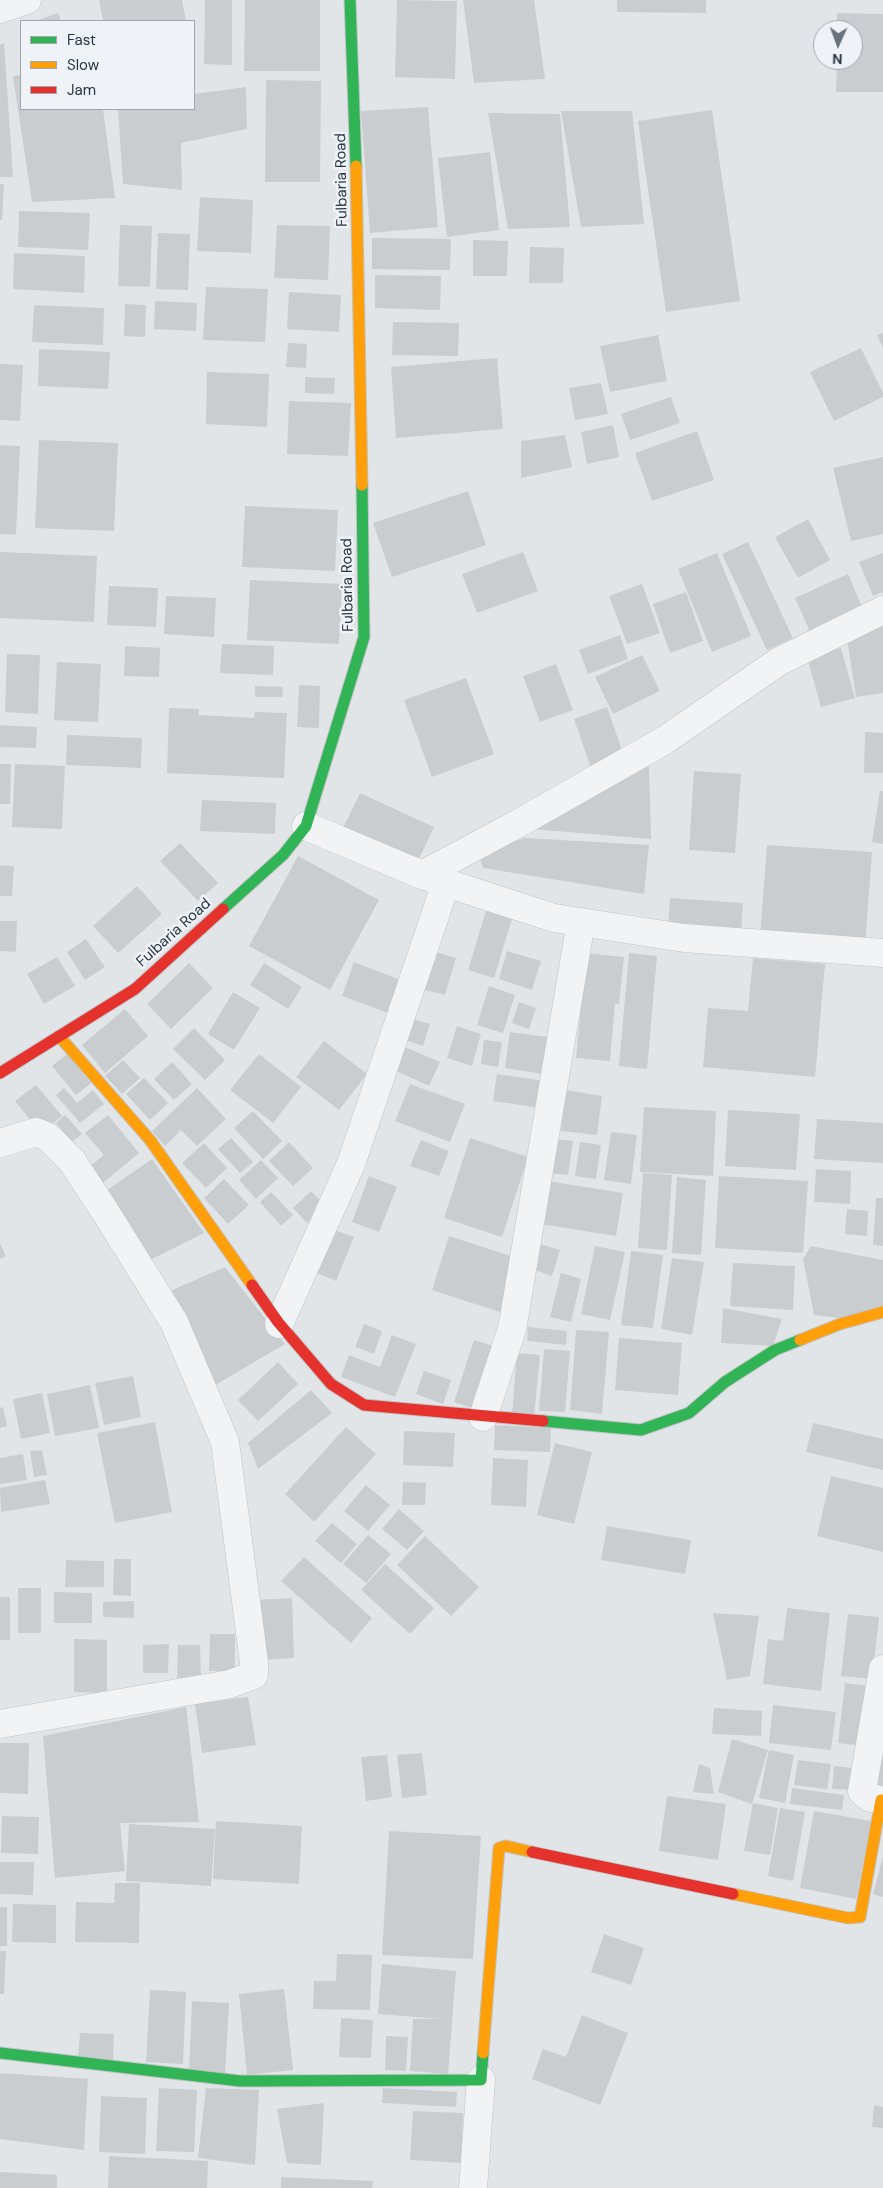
<!DOCTYPE html>
<style>
body{margin:0}
#map{position:relative;width:883px;height:2188px;overflow:hidden;background:#e2e5e7;font-family:"DM Sans",sans-serif}
canvas{display:block}
.legend{position:absolute;left:20px;top:20px;width:175px;height:90px;box-sizing:border-box;background:#eff3f7;border:1px solid #9fa7af;margin:0;padding:6px 9px;list-style:none;font-size:15px;color:#273442}
.legend li{display:flex;align-items:center;gap:10px;height:25px}
.legend b{width:25px;border:1px solid #9fa7af}
.north{position:absolute;left:813px;top:20px;width:50px;height:50px;box-sizing:border-box;background:#eff3f7;border:1px solid #9fa7af;border-radius:50%;rotate:182deg;font-size:14px;font-weight:700;line-height:20px;text-align:center;color:#273442}
.north::after{content:'';display:block;margin:auto;width:18px;height:22px;background:#68727c;clip-path:polygon(50% 0,100% 100%,50% 72%,0 100%)}
</style>
<div id="map">
<canvas width="883" height="2188"></canvas>
<ul class="legend">
<li><b style="height:6px;background:#30b455"></b>Fast</li>
<li><b style="height:6px;background:#ff9f0a"></b>Slow</li>
<li><b style="height:6px;background:#e5322d"></b>Jam</li>
</ul>
<div class="north">N</div>
</div>
<script>
const ctx = document.querySelector('canvas').getContext('2d');
ctx.lineJoin = 'round';
function fill(path, color) { ctx.fillStyle = color; ctx.fill(path, 'evenodd'); }
const poly = rows => new Path2D(rows.map(r => 'M' + r).join(''));
function strokePath(path, color, width, dash) { ctx.strokeStyle = color; ctx.lineWidth = width; ctx.lineCap = dash ? 'butt' : 'round'; ctx.setLineDash(dash || []); ctx.stroke(path); }
function drawText(font, color, halo, rows, align = 'center') {
  ctx.font = font + ' "DM Sans",sans-serif'; ctx.lineWidth = 5; ctx.setLineDash([]); ctx.textBaseline = 'middle'; ctx.strokeStyle = halo; ctx.fillStyle = color; for (const [text, x, y, turn = 0] of rows) {
    ctx.save(); ctx.translate(x, y); ctx.rotate((+turn || 0) * Math.PI / 180); ctx.textAlign = isNaN(turn) ? turn : align; if (halo) ctx.strokeText(text, 0, 0); ctx.fillText(text, 0, 0); ctx.restore();
  }
}
const building = poly([
 [99,0,182,0,186,21,103,21],
 [205,0,232,0,232,65,204,64],
 [245,0,320,0,320,71,244,71],
 [397,0,457,1,455,79,395,77],
 [463,0,534,0,545,79,474,83],
 [617,0,706,0,706,13,617,12],
 [58,13,61,21,35,21],
 [837,13,883,14,883,92,836,92,837,60,853,60,853,30,837,30],
 [4,43,13,177,0,177,0,45],
 [21,75,21,109,103,109,115,198,32,202,13,76],
 [266,80,321,81,320,182,265,182],
 [246,87,247,129,181,143,182,190,123,184,118,109,194,109,194,94],
 [428,107,438,227,370,233,361,111],
 [712,110,740,301,666,312,638,121],
 [561,111,632,111,644,224,581,227],
 [488,113,560,114,570,227,508,229],
 [490,152,499,230,447,237,438,158],
 [0,184,4,184,2,220,0,220],
 [200,197,253,200,251,253,197,251],
 [19,211,90,213,88,250,18,247],
 [120,225,152,226,150,287,118,286],
 [277,225,330,226,328,280,274,278],
 [158,233,190,234,188,290,156,289],
 [372,238,451,239,450,270,372,269],
 [473,240,508,241,507,276,473,276],
 [530,247,564,248,563,283,529,283],
 [14,253,85,256,84,293,13,289],
 [375,275,441,276,440,310,375,308],
 [206,287,268,289,265,342,203,340],
 [289,292,341,295,339,332,287,329],
 [155,301,197,303,196,331,154,329],
 [125,304,146,305,145,337,124,336],
 [34,305,104,308,103,345,32,342],
 [393,322,459,323,458,356,392,355],
 [883,333,883,348,877,335],
 [658,335,667,381,610,392,600,346],
 [288,343,307,344,306,368,286,367],
 [861,348,883,393,883,397,834,421,810,372],
 [39,349,110,352,108,389,38,386],
 [497,358,503,429,396,438,391,367],
 [0,364,23,365,20,421,0,420],
 [207,372,269,374,267,427,206,424],
 [305,377,335,378,334,394,305,393],
 [601,383,608,414,575,420,569,388],
 [671,397,680,423,630,440,621,414],
 [289,401,351,403,348,456,287,454],
 [613,425,619,457,587,464,581,432],
 [697,431,714,480,652,501,635,453],
 [565,435,572,467,521,478,521,441],
 [39,440,118,443,114,531,35,528],
 [0,445,20,446,16,535,0,534],
 [883,457,883,534,851,541,833,468],
 [468,491,486,545,392,577,373,523],
 [245,506,338,510,335,571,242,567],
 [808,519,830,560,798,578,775,537],
 [748,542,793,638,767,650,722,554],
 [0,552,97,556,94,622,0,618],
 [523,552,538,591,477,613,462,574],
 [717,553,751,636,712,652,678,569],
 [883,553,883,592,873,596,859,562],
 [848,574,864,611,811,634,795,598],
 [250,580,342,584,339,644,247,640],
 [642,584,660,633,627,644,609,596],
 [109,586,158,588,156,627,107,625],
 [686,592,703,641,670,653,653,604],
 [166,596,216,598,214,637,164,634],
 [883,626,883,693,856,697,846,632],
 [620,635,628,659,588,674,579,650],
 [222,644,274,646,273,675,220,673],
 [125,646,160,648,159,677,124,676],
 [841,648,855,698,821,707,807,657],
 [7,654,40,655,38,714,5,712],
 [642,655,660,691,613,714,595,677],
 [57,662,101,664,98,722,54,720],
 [556,664,573,710,540,722,523,676],
 [466,678,494,754,432,777,404,700],
 [299,685,320,686,319,728,297,727],
 [255,686,283,687,282,697,255,697],
 [607,707,624,756,591,768,574,719],
 [169,708,199,709,198,715,254,718,255,712,287,713,284,778,167,773],
 [0,725,37,727,36,748,0,747],
 [865,732,883,733,883,773,864,773],
 [67,735,142,738,141,768,66,765],
 [0,764,11,764,10,804,0,804],
 [15,764,65,766,62,829,12,827],
 [649,766,651,839,532,829],
 [694,771,741,774,735,853,689,850],
 [880,791,883,791,883,844,872,842],
 [360,793,434,827,416,865,342,830],
 [202,800,276,803,275,834,200,831],
 [525,838,649,845,644,894,483,868,478,854],
 [180,843,218,883,198,901,160,861],
 [767,845,872,852,865,945,760,937],
 [298,856,379,900,330,990,249,946],
 [0,865,14,866,12,896,0,896],
 [137,886,162,914,118,953,93,926],
 [670,898,743,903,741,933,668,930],
 [486,911,512,919,494,978,468,970],
 [0,921,17,921,16,952,0,951],
 [86,939,105,967,85,980,67,952],
 [507,951,541,961,532,990,499,979],
 [436,952,456,958,445,995,425,990],
 [586,953,624,957,619,1004,615,1003,610,1061,576,1058],
 [629,953,657,956,647,1069,619,1066],
 [57,957,75,986,44,1004,27,974],
 [753,958,825,964,815,1077,703,1067,708,1008,748,1011],
 [354,962,411,984,399,1017,342,996],
 [189,963,213,988,171,1029,147,1004],
 [264,963,302,987,288,1009,250,985],
 [489,986,515,995,503,1033,477,1025],
 [233,992,260,1008,234,1050,208,1034],
 [519,1002,536,1008,529,1029,512,1023],
 [125,1009,148,1036,105,1073,82,1045],
 [409,1018,430,1024,423,1046,402,1039],
 [457,1026,481,1034,472,1066,447,1058],
 [194,1028,225,1060,205,1080,173,1049],
 [510,1032,548,1037,543,1074,505,1068],
 [484,1040,502,1042,498,1067,481,1064],
 [324,1041,367,1074,339,1110,296,1077],
 [402,1046,440,1062,429,1086,392,1069],
 [67,1054,91,1083,76,1095,52,1066],
 [259,1054,301,1087,273,1123,230,1090],
 [123,1060,140,1078,122,1094,105,1076],
 [172,1062,192,1084,174,1100,154,1079],
 [497,1074,545,1081,541,1108,493,1101],
 [144,1078,168,1103,150,1120,126,1094],
 [410,1084,465,1104,450,1142,395,1121],
 [36,1085,62,1116,41,1133,15,1101],
 [64,1088,77,1103,93,1090,104,1104,80,1123,56,1095],
 [197,1088,226,1119,197,1146,181,1130,165,1146,152,1131],
 [566,1090,602,1096,597,1135,561,1131],
 [644,1107,716,1111,713,1176,640,1172],
 [728,1110,800,1114,796,1170,725,1166],
 [253,1111,282,1141,263,1159,234,1128],
 [65,1115,82,1134,72,1142,56,1123],
 [108,1115,139,1153,102,1184,88,1168,104,1155,85,1133],
 [817,1119,883,1123,883,1163,814,1159],
 [611,1132,637,1135,631,1184,604,1180],
 [231,1138,253,1162,240,1173,218,1149],
 [470,1138,528,1157,502,1237,444,1218],
 [552,1139,573,1141,568,1175,547,1173],
 [421,1140,449,1151,439,1176,410,1166],
 [289,1142,313,1168,293,1186,269,1161],
 [580,1142,601,1145,596,1179,575,1176],
 [204,1143,227,1168,206,1188,182,1163],
 [152,1159,204,1233,144,1263,100,1195],
 [261,1160,278,1178,256,1199,239,1180],
 [816,1169,851,1171,850,1204,814,1202],
 [643,1173,672,1175,667,1250,638,1248],
 [369,1176,397,1187,379,1232,352,1222],
 [719,1176,808,1181,803,1253,715,1248],
 [677,1177,706,1180,701,1255,672,1253],
 [224,1179,249,1205,228,1224,204,1198],
 [548,1181,623,1193,616,1236,541,1224],
 [311,1191,325,1206,307,1223,293,1208],
 [271,1192,293,1215,281,1226,260,1202],
 [876,1198,883,1198,883,1246,873,1245],
 [847,1209,868,1211,867,1236,845,1234],
 [334,1230,354,1237,336,1281,317,1273],
 [449,1236,520,1259,503,1313,432,1290],
 [0,1243,6,1256,0,1259],
 [540,1244,560,1250,552,1276,532,1269],
 [595,1246,625,1252,610,1320,581,1314],
 [811,1246,883,1260,883,1306,840,1318,814,1315,803,1259],
 [631,1251,663,1255,653,1328,621,1325],
 [672,1258,704,1262,692,1335,661,1329],
 [733,1263,795,1266,793,1310,730,1306],
 [225,1267,285,1344,212,1387,163,1294],
 [561,1273,581,1279,571,1322,550,1317],
 [723,1308,782,1319,773,1346,721,1343],
 [364,1324,382,1331,374,1354,355,1347],
 [528,1327,567,1331,566,1345,527,1341],
 [576,1330,609,1332,602,1414,570,1410],
 [392,1335,416,1344,395,1397,341,1377,349,1355,380,1367],
 [619,1338,682,1343,678,1395,615,1390],
 [474,1340,502,1349,481,1411,454,1402],
 [544,1349,570,1351,565,1412,539,1411],
 [517,1353,540,1355,534,1417,512,1415],
 [278,1362,298,1384,258,1421,238,1400],
 [424,1371,451,1380,443,1404,416,1394],
 [133,1376,141,1417,104,1425,95,1383],
 [90,1385,99,1428,55,1436,47,1394],
 [311,1390,332,1413,258,1469,248,1443],
 [42,1393,50,1433,21,1439,13,1399],
 [3,1407,7,1426,0,1428,0,1408],
 [155,1422,172,1512,115,1523,97,1433],
 [813,1423,883,1439,883,1470,806,1452],
 [495,1425,551,1428,550,1452,494,1450],
 [346,1427,376,1454,314,1522,285,1494],
 [404,1431,455,1433,453,1467,403,1465],
 [555,1443,592,1452,574,1524,537,1515],
 [42,1450,47,1475,34,1477,30,1451],
 [23,1454,27,1480,0,1484,0,1458],
 [493,1458,528,1460,526,1507,491,1505],
 [831,1476,883,1488,883,1552,817,1536],
 [45,1480,50,1504,1,1512,0,1488],
 [403,1482,426,1483,425,1505,402,1505],
 [366,1485,390,1505,368,1531,344,1511],
 [399,1509,424,1531,407,1550,382,1529],
 [332,1523,357,1544,341,1563,315,1541],
 [607,1526,691,1540,685,1574,601,1560],
 [368,1535,391,1554,366,1583,343,1564],
 [425,1536,479,1587,451,1616,397,1565],
 [304,1557,372,1618,351,1643,281,1581],
 [114,1559,131,1559,131,1596,113,1595],
 [66,1560,104,1561,104,1587,65,1587],
 [385,1564,434,1608,410,1634,361,1590],
 [18,1588,41,1588,41,1633,18,1633],
 [54,1592,92,1593,92,1623,54,1623],
 [0,1597,10,1597,10,1640,0,1640],
 [292,1598,294,1658,258,1660,256,1600],
 [134,1601,134,1618,103,1617,103,1602],
 [787,1608,830,1613,821,1691,763,1684,768,1639,783,1641],
 [713,1613,759,1616,750,1676,727,1680],
 [848,1614,879,1617,872,1679,841,1676],
 [210,1634,235,1634,235,1671,209,1671],
 [74,1639,107,1640,107,1693,74,1692],
 [169,1644,168,1673,143,1673,143,1645],
 [178,1645,200,1645,201,1678,177,1678],
 [845,1683,870,1686,863,1746,838,1743],
 [248,1697,256,1745,202,1753,195,1704],
 [773,1705,836,1712,831,1750,769,1743],
 [186,1707,199,1822,120,1823,125,1871,55,1878,43,1736],
 [714,1708,762,1711,761,1736,712,1734],
 [732,1739,768,1750,752,1804,718,1792],
 [0,1743,29,1743,28,1794,0,1793],
 [883,1749,883,1795,875,1794],
 [769,1750,794,1755,785,1803,759,1798],
 [422,1753,427,1795,402,1798,397,1755],
 [387,1755,392,1797,366,1801,361,1757],
 [798,1760,831,1764,827,1789,794,1785],
 [699,1764,710,1768,714,1794,693,1792],
 [834,1766,859,1769,857,1790,832,1789],
 [792,1788,844,1795,842,1810,790,1804],
 [667,1796,726,1804,718,1860,659,1851],
 [753,1803,778,1808,770,1855,744,1851],
 [780,1808,805,1812,793,1881,768,1876],
 [814,1811,871,1821,856,1899,800,1888],
 [2,1816,39,1817,38,1854,1,1853],
 [216,1821,302,1826,299,1884,213,1879],
 [129,1824,215,1829,211,1886,126,1881],
 [389,1831,481,1836,473,1959,382,1955],
 [883,1856,883,1897,873,1894],
 [0,1862,34,1862,33,1895,0,1894],
 [115,1883,140,1883,139,1943,75,1942,76,1902,114,1903],
 [13,1904,56,1905,56,1943,12,1942],
 [0,1907,7,1907,7,1946,0,1946],
 [604,1934,644,1948,631,1985,591,1972],
 [0,1951,6,1951,4,1994,0,1994],
 [337,1954,372,1955,370,2010,313,2009,314,1981,336,1981],
 [382,1964,456,1971,448,2074,410,2071,413,2019,441,2019,378,2014],
 [284,1989,293,2070,247,2075,239,1994],
 [150,1990,186,1992,183,2064,146,2062],
 [192,2001,229,2003,225,2075,189,2073],
 [582,2015,628,2033,600,2105,532,2079,543,2049,566,2057],
 [341,2018,373,2020,371,2058,339,2057],
 [80,2033,114,2034,113,2060,78,2058],
 [386,2036,408,2037,406,2071,385,2070],
 [0,2073,88,2079,84,2150,0,2139],
 [159,2088,197,2090,194,2152,156,2151],
 [206,2088,259,2090,255,2165,198,2158],
 [383,2088,457,2092,456,2107,382,2103],
 [101,2096,147,2098,145,2154,99,2152],
 [324,2103,321,2165,287,2163,277,2109],
 [874,2105,883,2107,883,2128,872,2127],
 [413,2111,463,2113,461,2163,410,2160],
 [109,2156,208,2161,207,2188,108,2188],
 [0,2172,57,2175,57,2188,0,2188],
 [281,2177,373,2181,372,2188,281,2188]
]);
const street = poly([
 [0,9,27,0],
 [306,826,422,875,554,918,684,938,883,953],
 [422,875,519,823,665,740,778,662,883,610],
 [0,1143,36,1132,48,1137,72,1161,106,1213,174,1322,225,1442,254,1662,254,1675,230,1684,0,1724],
 [279,1324,351,1164,446,883],
 [483,1417,512,1329,581,922],
 [883,1669,862,1791,869,1797,883,1801],
 [473,2188,481,2080]
]);
const fast = poly([
 [350,0,356,166],
 [223,909,283,855,306,826,364,637,362,485],
 [543,1421,641,1430,689,1413,725,1382,775,1350,800,1340],
 [0,2053,240,2081,481,2080,483,2053]
]);
const slow = poly([
 [356,166,362,485],
 [59,1036,150,1140,252,1285],
 [800,1340,840,1324,883,1312],
 [733,1894,848,1918,860,1917,881,1800],
 [483,2053,499,1848,506,1846,532,1852]
]);
const jam = poly([
 [0,1073,135,989,223,909],
 [252,1285,278,1322,331,1384,364,1405,543,1421],
 [532,1852,733,1894]
]);
const streetNames = [
 ["Fulbaria Road",342,180,-91],
 ["Fulbaria Road",348,585,-91],
 ["Fulbaria Road",174,933,-42]
];
fill(building, '#cacdcf');
strokePath(street, '#c0c3c5', 29);
strokePath(fast, '#c0c3c5', 13);
strokePath(slow, '#c0c3c5', 13);
strokePath(jam, '#c0c3c5', 13);
strokePath(street, '#f1f3f4', 28);
strokePath(fast, '#30b455', 11);
strokePath(slow, '#ff9f0a', 11);
strokePath(jam, '#e5322d', 11);
drawText('15px', '#273442', '#eff3f7', streetNames);
</script>
